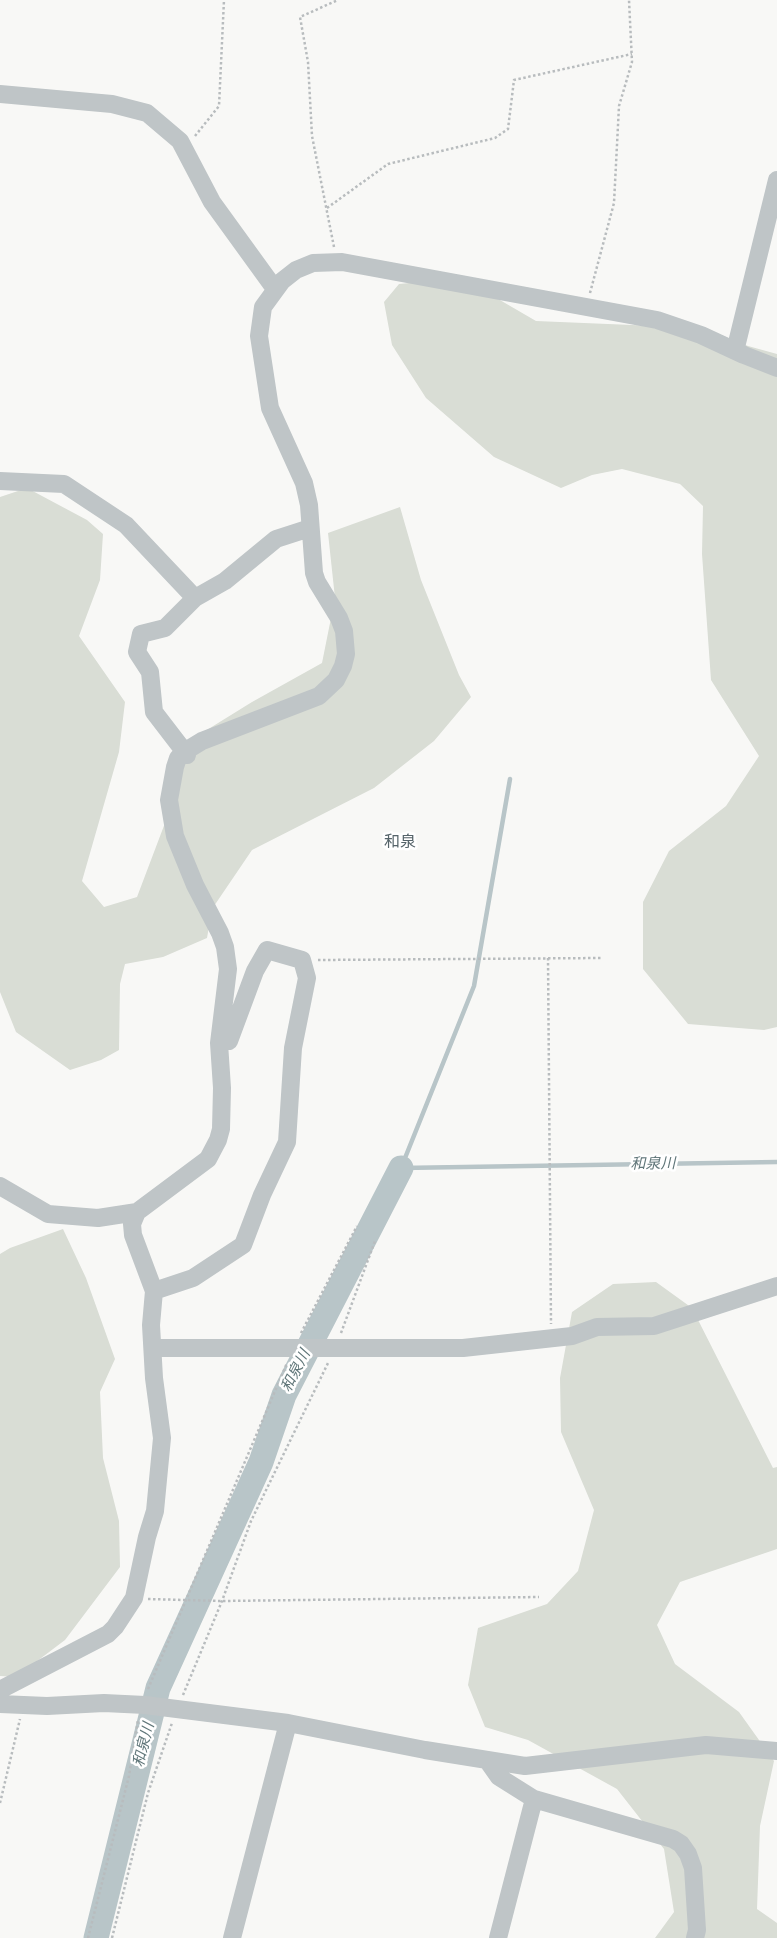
<!DOCTYPE html>
<meta charset="utf-8">
<style>
body{margin:0}
canvas{display:block;background:#f8f8f6}
</style>
<canvas width="777" height="1938"></canvas>
<script>
const ctx = document.querySelector('canvas').getContext('2d');
ctx.lineJoin = 'round';
function fill(path, color) { ctx.fillStyle = color; ctx.fill(path, 'evenodd'); }
const poly = rows => new Path2D(rows.map(r => 'M' + r).join(''));
function strokePath(path, color, width, dash) { ctx.strokeStyle = color; ctx.lineWidth = width; ctx.lineCap = dash ? 'butt' : 'round'; ctx.setLineDash(dash || []); ctx.stroke(path); }
function drawText(font, color, halo, rows, align = 'center') {
  ctx.font = font + ' "PT Sans","Noto Sans JP",sans-serif'; ctx.lineWidth = 5; ctx.setLineDash([]); ctx.textBaseline = 'middle'; ctx.strokeStyle = halo; ctx.fillStyle = color; for (const [text, x, y, turn = 0] of rows) {
    ctx.save(); ctx.translate(x, y); ctx.rotate((+turn || 0) * Math.PI / 180); ctx.textAlign = isNaN(turn) ? turn : align; if (halo) ctx.strokeText(text, 0, 0); ctx.fillText(text, 0, 0); ctx.restore();
  }
}
const green = poly([
 [462,278,536,321,704,328,748,346,777,354,777,1027,764,1030,688,1024,643,969,643,902,669,851,726,806,759,756,711,680,702,554,703,506,680,484,622,469,592,475,561,488,494,457,426,398,392,345,384,302,399,284],
 [27,488,87,520,103,534,100,580,79,636,125,702,119,752,82,881,104,907,137,897,179,786,189,741,252,702,322,663,335,598,328,533,400,507,421,580,459,675,471,697,434,741,374,788,252,850,212,909,207,938,163,957,125,964,120,984,119,1050,101,1060,70,1070,16,1032,0,992,0,497],
 [63,1229,86,1278,115,1359,100,1392,103,1458,119,1521,120,1567,65,1640,16,1677,0,1676,0,1254,10,1248],
 [656,1282,692,1308,773,1468,777,1467,777,1549,680,1582,657,1625,675,1664,739,1712,774,1761,760,1826,757,1909,777,1923,777,1938,655,1938,674,1912,664,1849,617,1789,528,1740,485,1727,468,1685,478,1628,547,1604,578,1571,594,1510,561,1432,560,1378,572,1312,613,1284]
]);
const stream = poly([
 [510,779,474,986,401,1168,777,1162]
]);
const river = poly([
 [96,1938,158,1688,261,1462,284,1395,401,1168]
]);
const path = poly([
 [195,136,219,106,224,0],
 [327,208,388,164,495,138,508,129,514,80,632,54],
 [334,247,312,136,308,62,300,17,338,0],
 [590,293,614,203,619,106,632,62,629,0],
 [548,958,551,1324],
 [318,960,601,958],
 [301,1333,357,1226],
 [341,1333,375,1241],
 [148,1599,222,1601,539,1597],
 [148,1689,287,1363],
 [183,1695,222,1601,251,1521,328,1363],
 [0,1803,20,1719],
 [88,1938,129,1776,138,1720],
 [112,1938,148,1793,172,1723]
]);
const minor = poly([
 [0,94,112,104,147,113,180,141,212,202,275,289],
 [735,351,777,180],
 [0,481,64,484,126,525,195,598],
 [187,755,154,712,150,672,137,652,141,634,165,628,195,598,225,581,276,539,310,528],
 [0,1186,48,1214,98,1218,137,1212],
 [154,1291,193,1278,243,1245,262,1195,287,1142,293,1048,307,978,302,960,267,950,255,971,229,1041],
 [153,1348,463,1348,572,1336,597,1327,654,1326,777,1286],
 [0,1690,108,1634,115,1627,134,1598,147,1537,155,1511,162,1438,154,1378,151,1325,154,1291,133,1235,132,1224,137,1212,208,1159,218,1140,221,1129,222,1088,219,1043,228,969,225,947,220,933,195,885,175,836,169,800,175,767,178,758,184,752,202,741,319,696,336,680,343,666,346,654,344,631,339,618,317,582,314,573,309,505,304,483,270,408,259,336,263,307,282,281,296,270,313,263,342,262,657,320,701,335,744,355,777,368],
 [0,1704,47,1706,104,1703,145,1705,288,1723,425,1750,525,1766,706,1745,777,1751],
 [487,1760,499,1777,534,1799,498,1938],
 [534,1799,673,1839,681,1844,688,1854,693,1868,697,1930,695,1938],
 [232,1938,288,1723]
]);
const waterNames = [
 ["和泉川",653,1164,-1],
 ["和泉川",296,1371,-63],
 ["和泉川",144,1745,-76]
];
const quarterNames = [
 ["和泉",400,842]
];
fill(green, '#d9ddd5');
strokePath(stream, '#b8c5c8', 4.5);
strokePath(river, '#b8c5c8', 25);
strokePath(path, '#b8bcbe', 2.5, [2.5, 2.5]);
strokePath(minor, '#bfc5c7', 18);
drawText('italic 15px', '#607679', '#fff', waterNames);
drawText('16px', '#56646a', '#fff', quarterNames);
</script>
